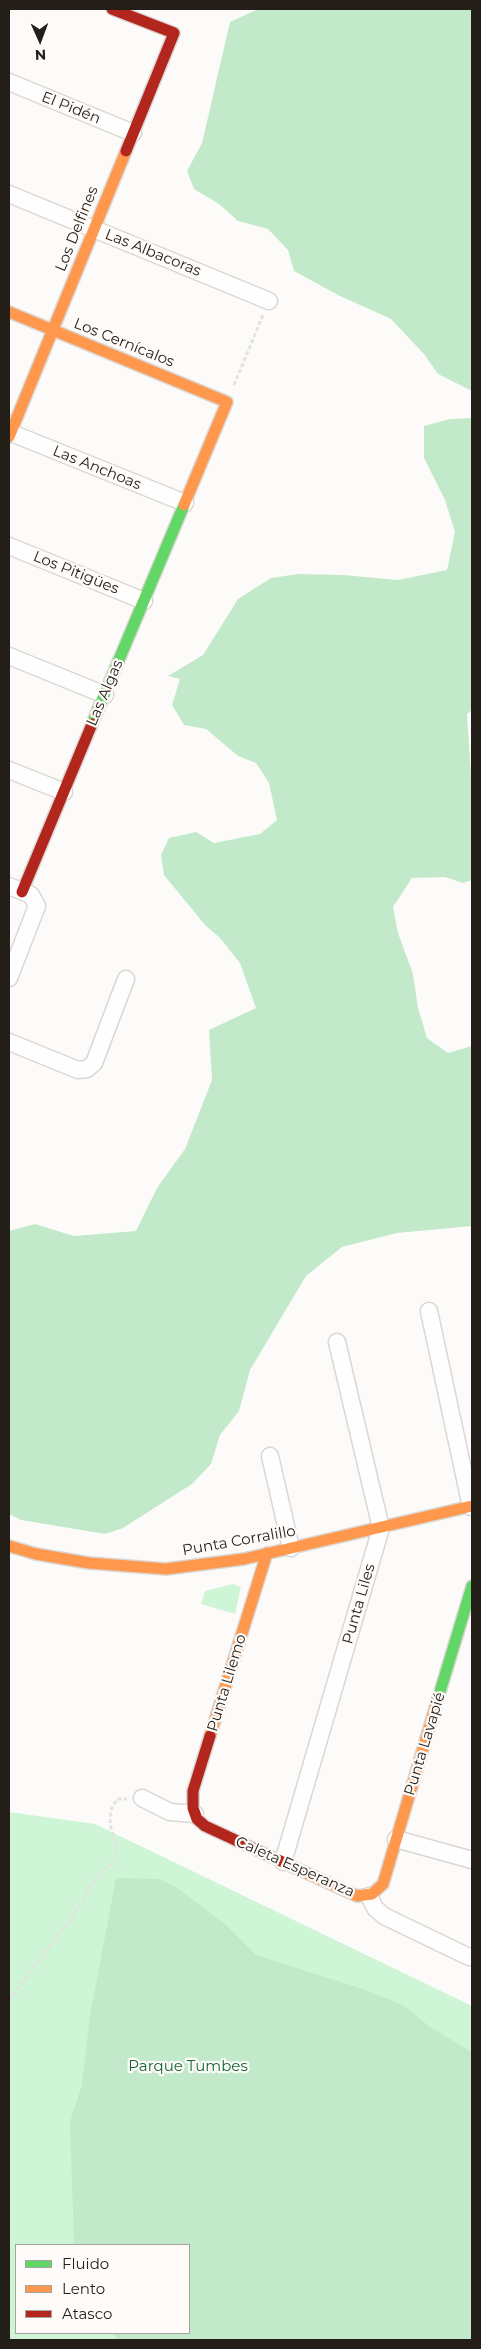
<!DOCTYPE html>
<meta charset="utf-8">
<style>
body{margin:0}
#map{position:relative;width:481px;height:2349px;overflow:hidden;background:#fdfbf9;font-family:Montserrat,sans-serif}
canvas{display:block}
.frame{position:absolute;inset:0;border:10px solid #241e19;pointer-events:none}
.legend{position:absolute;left:15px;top:2244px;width:175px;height:90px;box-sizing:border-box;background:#fefbf8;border:1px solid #a7a39f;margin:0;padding:6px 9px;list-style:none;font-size:15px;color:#241e19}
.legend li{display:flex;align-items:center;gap:10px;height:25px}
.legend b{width:25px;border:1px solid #a7a39f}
.north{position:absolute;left:15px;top:15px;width:50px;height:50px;-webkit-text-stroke:4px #fefbf8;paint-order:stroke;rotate:178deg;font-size:14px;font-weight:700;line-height:20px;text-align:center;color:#241e19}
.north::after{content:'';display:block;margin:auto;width:18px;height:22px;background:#241e19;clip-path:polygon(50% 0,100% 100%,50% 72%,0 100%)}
</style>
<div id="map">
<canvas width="481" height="2349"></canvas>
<div class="frame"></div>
<ul class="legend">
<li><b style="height:6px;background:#63d668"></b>Fluido</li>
<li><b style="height:6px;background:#ff974d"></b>Lento</li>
<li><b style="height:6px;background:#b3261e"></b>Atasco</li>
</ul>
<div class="north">N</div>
</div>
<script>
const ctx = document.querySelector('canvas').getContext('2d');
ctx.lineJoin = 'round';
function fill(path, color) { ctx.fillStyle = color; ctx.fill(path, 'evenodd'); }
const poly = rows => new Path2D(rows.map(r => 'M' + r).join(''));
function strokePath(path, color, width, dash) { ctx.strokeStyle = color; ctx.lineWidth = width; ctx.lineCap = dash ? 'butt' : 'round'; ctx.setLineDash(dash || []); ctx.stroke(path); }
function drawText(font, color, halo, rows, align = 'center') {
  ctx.font = font + ' Montserrat,sans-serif'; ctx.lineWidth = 4.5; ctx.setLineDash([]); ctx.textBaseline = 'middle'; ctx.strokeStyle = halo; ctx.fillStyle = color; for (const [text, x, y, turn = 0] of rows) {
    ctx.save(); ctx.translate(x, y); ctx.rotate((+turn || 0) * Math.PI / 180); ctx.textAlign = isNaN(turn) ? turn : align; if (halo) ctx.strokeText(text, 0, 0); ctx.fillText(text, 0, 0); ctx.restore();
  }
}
const green = poly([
 [233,1584,241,1587,235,1614,201,1604,205,1591],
 [9,1812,95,1824,472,2006,472,2340,9,2340],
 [16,2245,189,2245,189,2333,16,2333]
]);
const forest = poly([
 [258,9,472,9,472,391,438,374,424,354,391,319,338,295,294,271,288,250,268,229,238,221,219,204,194,189,187,171,202,143,230,22],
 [472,418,472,710,467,714,472,789,472,880,463,883,445,877,412,878,393,907,398,933,413,974,418,1008,427,1038,448,1053,472,1046,472,1226,397,1233,342,1247,306,1276,250,1370,239,1411,220,1435,211,1464,192,1484,123,1528,105,1534,21,1520,9,1514,9,1231,35,1224,74,1236,136,1231,157,1188,185,1149,212,1080,209,1030,256,1008,240,963,220,938,205,925,164,875,161,855,169,838,196,832,214,843,260,834,277,820,269,783,256,763,238,756,206,729,184,725,172,705,180,679,168,676,203,655,238,599,271,578,298,574,343,575,398,580,447,570,455,532,445,500,424,458,424,426,450,419],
 [116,1878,160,1879,179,1889,227,1926,256,1955,366,1990,403,2005,430,2027,472,2052,472,2340,118,2340,112,2333,189,2333,189,2245,74,2245,70,2122,82,2085,90,2016]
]);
const path = poly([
 [234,385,263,315],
 [9,2000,77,1910,100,1873,116,1860,115,1842,110,1824,111,1810,117,1799,127,1799]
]);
const street = poly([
 [9,82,133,133],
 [9,194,269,301],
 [9,432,185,503],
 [9,546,144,601],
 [9,656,105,695],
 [9,770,64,792],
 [9,886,31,895,37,906,9,978],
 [9,1042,78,1070,87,1069,94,1063,126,979],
 [429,1311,471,1507],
 [270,1456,291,1548],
 [142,1798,170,1812,195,1814],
 [396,1839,472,1860],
 [283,1862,381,1528,337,1342],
 [369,1896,375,1908,384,1916,469,1957]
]);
const fast = poly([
 [92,724,184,505],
 [436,1705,472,1586]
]);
const slow = poly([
 [9,312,227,402,184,505],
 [9,437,126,151],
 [9,1546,36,1554,89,1563,166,1569,244,1559,472,1506],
 [210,1736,267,1553],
 [302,1871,357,1896,372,1894,383,1884,436,1705]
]);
const jam = poly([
 [112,9,174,33,126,151],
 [22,892,92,724],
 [210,1736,193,1791,193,1808,197,1819,205,1826,302,1871]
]);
const streetNames = [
 ["El Pidén",71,108,22],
 ["Los Delfines",77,229,-68],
 ["Las Albacoras",153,253,22],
 ["Los Cernícalos",124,343,22],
 ["Las Anchoas",97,468,22],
 ["Los Pitigües",76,573,22],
 ["Las Algas",105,693,-67],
 ["Punta Corralillo",239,1541,-10],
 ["Punta Liles",359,1604,-74],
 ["Punta Lilemo",227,1683,-73],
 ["Punta Lavapié",425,1744,-73],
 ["Caleta Esperanza",295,1867,24]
];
const parkNames = [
 ["Parque Tumbes",188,2067]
];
fill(green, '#cef6d6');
fill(forest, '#c2eaca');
strokePath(street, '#dbd7d3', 19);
strokePath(fast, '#dbd7d3', 14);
strokePath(slow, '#dbd7d3', 14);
strokePath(jam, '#dbd7d3', 14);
strokePath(path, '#e3e2e1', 3, [4, 2.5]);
strokePath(street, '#fffefe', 16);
strokePath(fast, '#63d668', 11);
strokePath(slow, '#ff974d', 11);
strokePath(jam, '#b3261e', 11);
drawText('15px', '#241e19', '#fefbf8', streetNames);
drawText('15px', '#126734', '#fefbf8', parkNames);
</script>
